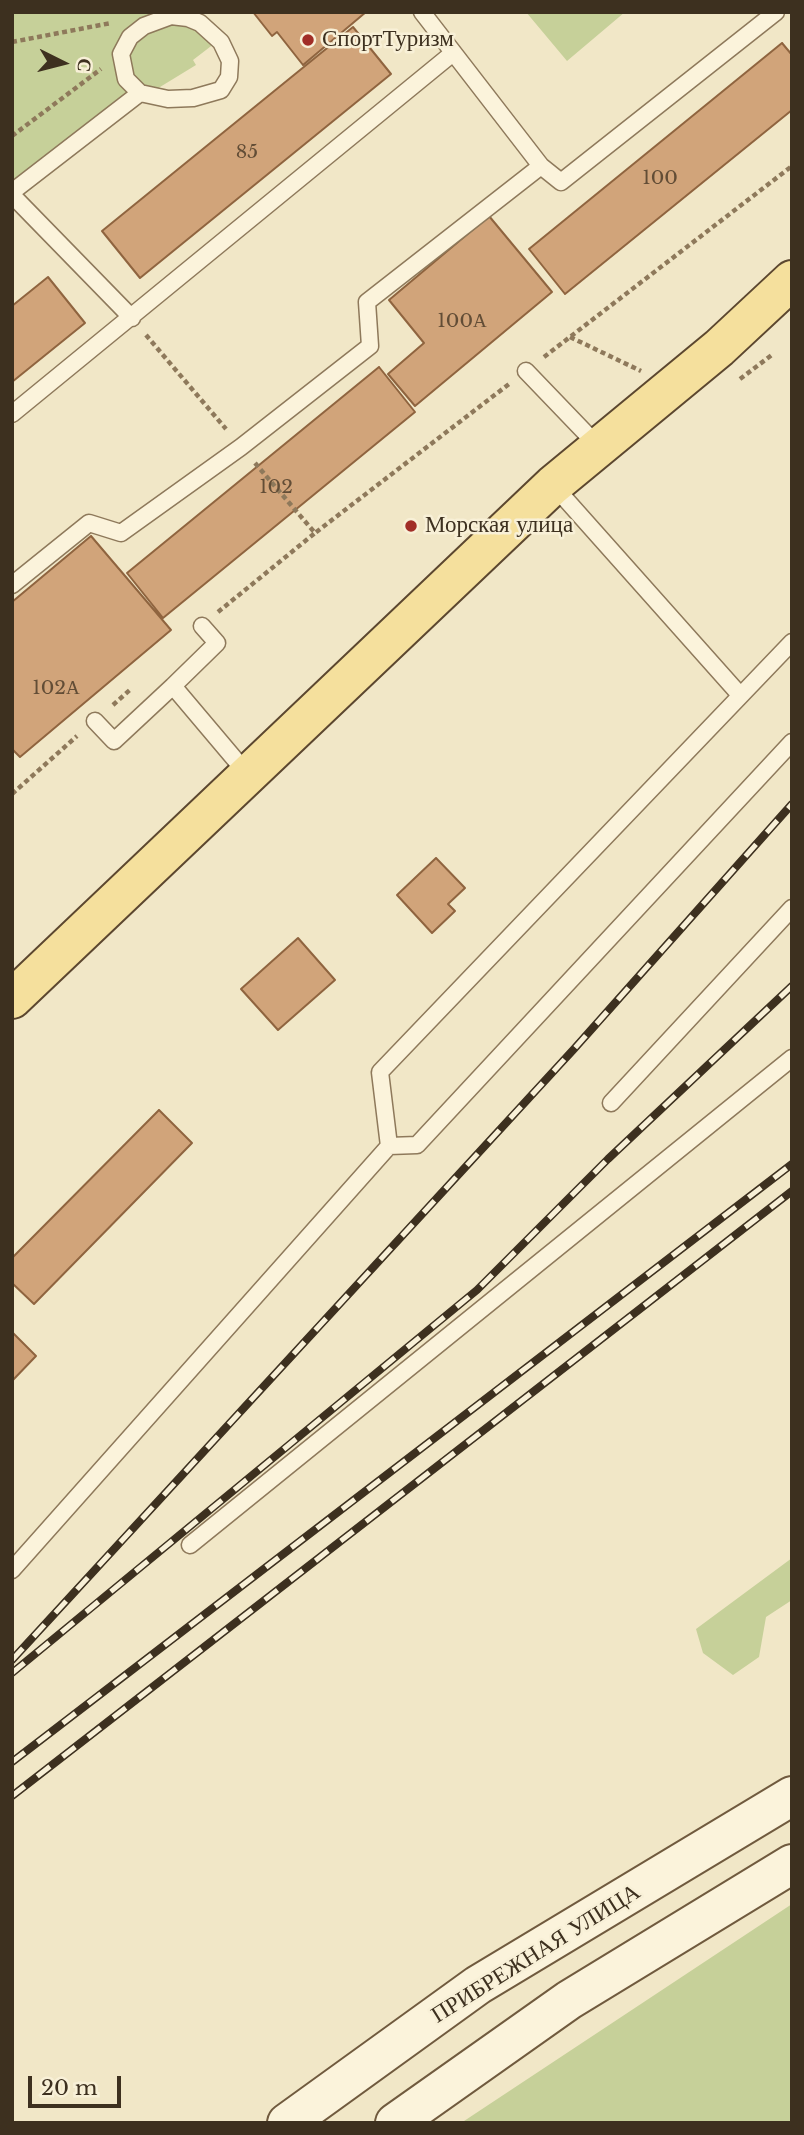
<!DOCTYPE html>
<meta charset="utf-8">
<style>
body{margin:0}
#map{position:relative;width:804px;height:2135px;overflow:hidden;background:#f1e7c7;font-family:"Libre Baskerville",serif}
canvas{display:block}
.frame{position:absolute;inset:0;border:14px solid #3d301f;pointer-events:none}
.north{position:absolute;left:28px;top:28px;width:70px;height:70px;-webkit-text-stroke:5px #f8f0d7;paint-order:stroke;rotate:96deg;font-size:19px;font-weight:700;line-height:28px;text-align:center;color:#3d301f}
.north::after{content:'';display:block;margin:auto;width:24px;height:32px;background:#3d301f;clip-path:polygon(50% 0,100% 100%,50% 72%,0 100%)}
.scale{position:absolute;left:28px;top:2076px;width:93px;height:32px;box-sizing:border-box;border:4px solid #3d301f;border-top:0;padding-left:9px;font-size:21px;line-height:24px;white-space:nowrap;color:#3d301f;-webkit-text-stroke:5px #f8f0d7;paint-order:stroke}
</style>
<div id="map">
<canvas width="804" height="2135"></canvas>
<div class="frame"></div>
<div class="north">С</div>
<div class="scale">20 m</div>
</div>
<script>
const ctx = document.querySelector('canvas').getContext('2d');
ctx.lineJoin = 'round';
function fill(path, color) { ctx.fillStyle = color; ctx.fill(path, 'evenodd'); }
const poly = rows => new Path2D(rows.map(r => 'M' + r).join(''));
function strokePath(path, color, width, dash) { ctx.strokeStyle = color; ctx.lineWidth = width; ctx.lineCap = dash ? 'butt' : 'round'; ctx.setLineDash(dash || []); ctx.stroke(path); }
function drawText(font, color, halo, rows, align = 'center') {
  ctx.font = font + ' "Libre Baskerville",serif'; ctx.lineWidth = 5; ctx.setLineDash([]); ctx.textBaseline = 'middle'; ctx.strokeStyle = halo; ctx.fillStyle = color; for (const [text, x, y, turn = 0] of rows) {
    ctx.save(); ctx.translate(x, y); ctx.rotate((+turn || 0) * Math.PI / 180); ctx.textAlign = isNaN(turn) ? turn : align; if (halo) ctx.strokeText(text, 0, 0); ctx.fillText(text, 0, 0); ctx.restore();
  }
}
const green = poly([
 [12,12,199,12,219,40,193,60,196,65,160,87,12,204],
 [526,12,625,12,567,61],
 [792,1558,792,1600,766,1617,759,1657,733,1675,703,1653,696,1629],
 [792,1904,792,2123,461,2123]
]);
const building = poly([
 [253,12,366,12,303,65,277,32,272,36,253,12],
 [353,27,391,74,140,278,102,231,353,27],
 [782,43,792,55,792,110,565,294,529,249,782,43],
 [489,216,552,292,415,406,388,374,424,343,389,300,489,216],
 [48,277,85,323,12,382,12,306,48,277],
 [379,367,415,412,163,618,127,573,379,367],
 [91,536,171,630,20,757,12,749,12,602,91,536],
 [436,858,465,888,448,904,455,911,432,933,397,895,436,858],
 [298,938,335,980,278,1030,241,989,298,938],
 [159,1110,192,1143,34,1304,12,1283,12,1258,159,1110],
 [12,1332,36,1356,12,1381,12,1332]
]);
const path = poly([
 [12,42,111,23],
 [12,136,101,69],
 [146,335,226,429],
 [570,337,641,371],
 [544,357,792,166],
 [740,379,773,354],
 [255,463,315,533,509,384],
 [218,612,315,533],
 [113,705,132,688],
 [12,794,77,736]
]);
const service = poly([
 [422,12,541,166],
 [12,192,140,93,168,99,193,98,221,90,229,77,230,61,221,42,200,23,188,18,171,16,144,26,130,37,121,54,126,79,140,93],
 [12,195,132,318],
 [526,371,599,447],
 [12,414,453,53],
 [553,485,740,695],
 [12,585,89,523,121,533,241,447,370,346,367,302,541,166,561,182,776,12],
 [202,626,217,643,173,686,249,776],
 [95,721,114,741,173,686],
 [611,1103,792,908],
 [389,1146,417,1145,792,742],
 [190,1545,792,1058],
 [12,1570,389,1146,380,1072,792,642]
]);
const secondary = poly([
 [287,2123,478,1985,792,1796],
 [395,2123,569,2000,792,1864]
]);
const primary = poly([
 [12,999,553,485,719,348,792,280]
]);
const rail = poly([
 [12,1660,574,1049,792,804],
 [12,1673,477,1290,608,1159,792,986],
 [12,1762,792,1164],
 [12,1796,792,1191]
]);
const markers = [
 [308,40,7,"#a12e27"],
 [411,526,7,"#a12e27"]
];
const numberNames = [
 ["85",247,153],
 ["100",660,179],
 ["100А",462,322],
 ["102",276,488],
 ["102А",56,689]
];
const poiNames = [
 ["СпортТуризм",322,40],
 ["Морская улица",425,526]
];
const streetNames = [
 ["ПРИБРЕЖНАЯ УЛИЦА",536,1954,-32]
];
fill(green, '#c6d099');
fill(building, '#d1a47a');
strokePath(building, '#8f643f', 2);
strokePath(service, '#8e795b', 19);
strokePath(secondary, '#705a3e', 42);
strokePath(primary, '#5c472f', 42);
strokePath(path, '#8e795b', 4.5, [5, 3.5]);
strokePath(service, '#fbf3db', 16);
strokePath(secondary, '#fbf3db', 38);
strokePath(primary, '#f5e09d', 38);
strokePath(rail, '#3d301f', 8);
strokePath(rail, '#f8f0d7', 5, [16]);
for (const [x, y, r, color] of markers) { const dot = new Path2D(); dot.arc(x, y, r, 0, 2 * Math.PI); ctx.fillStyle = color; ctx.fill(dot); strokePath(dot, '#f8f0d7', 2.5); }
drawText('19px', '#624d36', null, numberNames);
drawText('23px', '#3d301f', '#f8f0d7', poiNames, 'left');
drawText('23px', '#3d301f', '#f8f0d7', streetNames);
</script>
